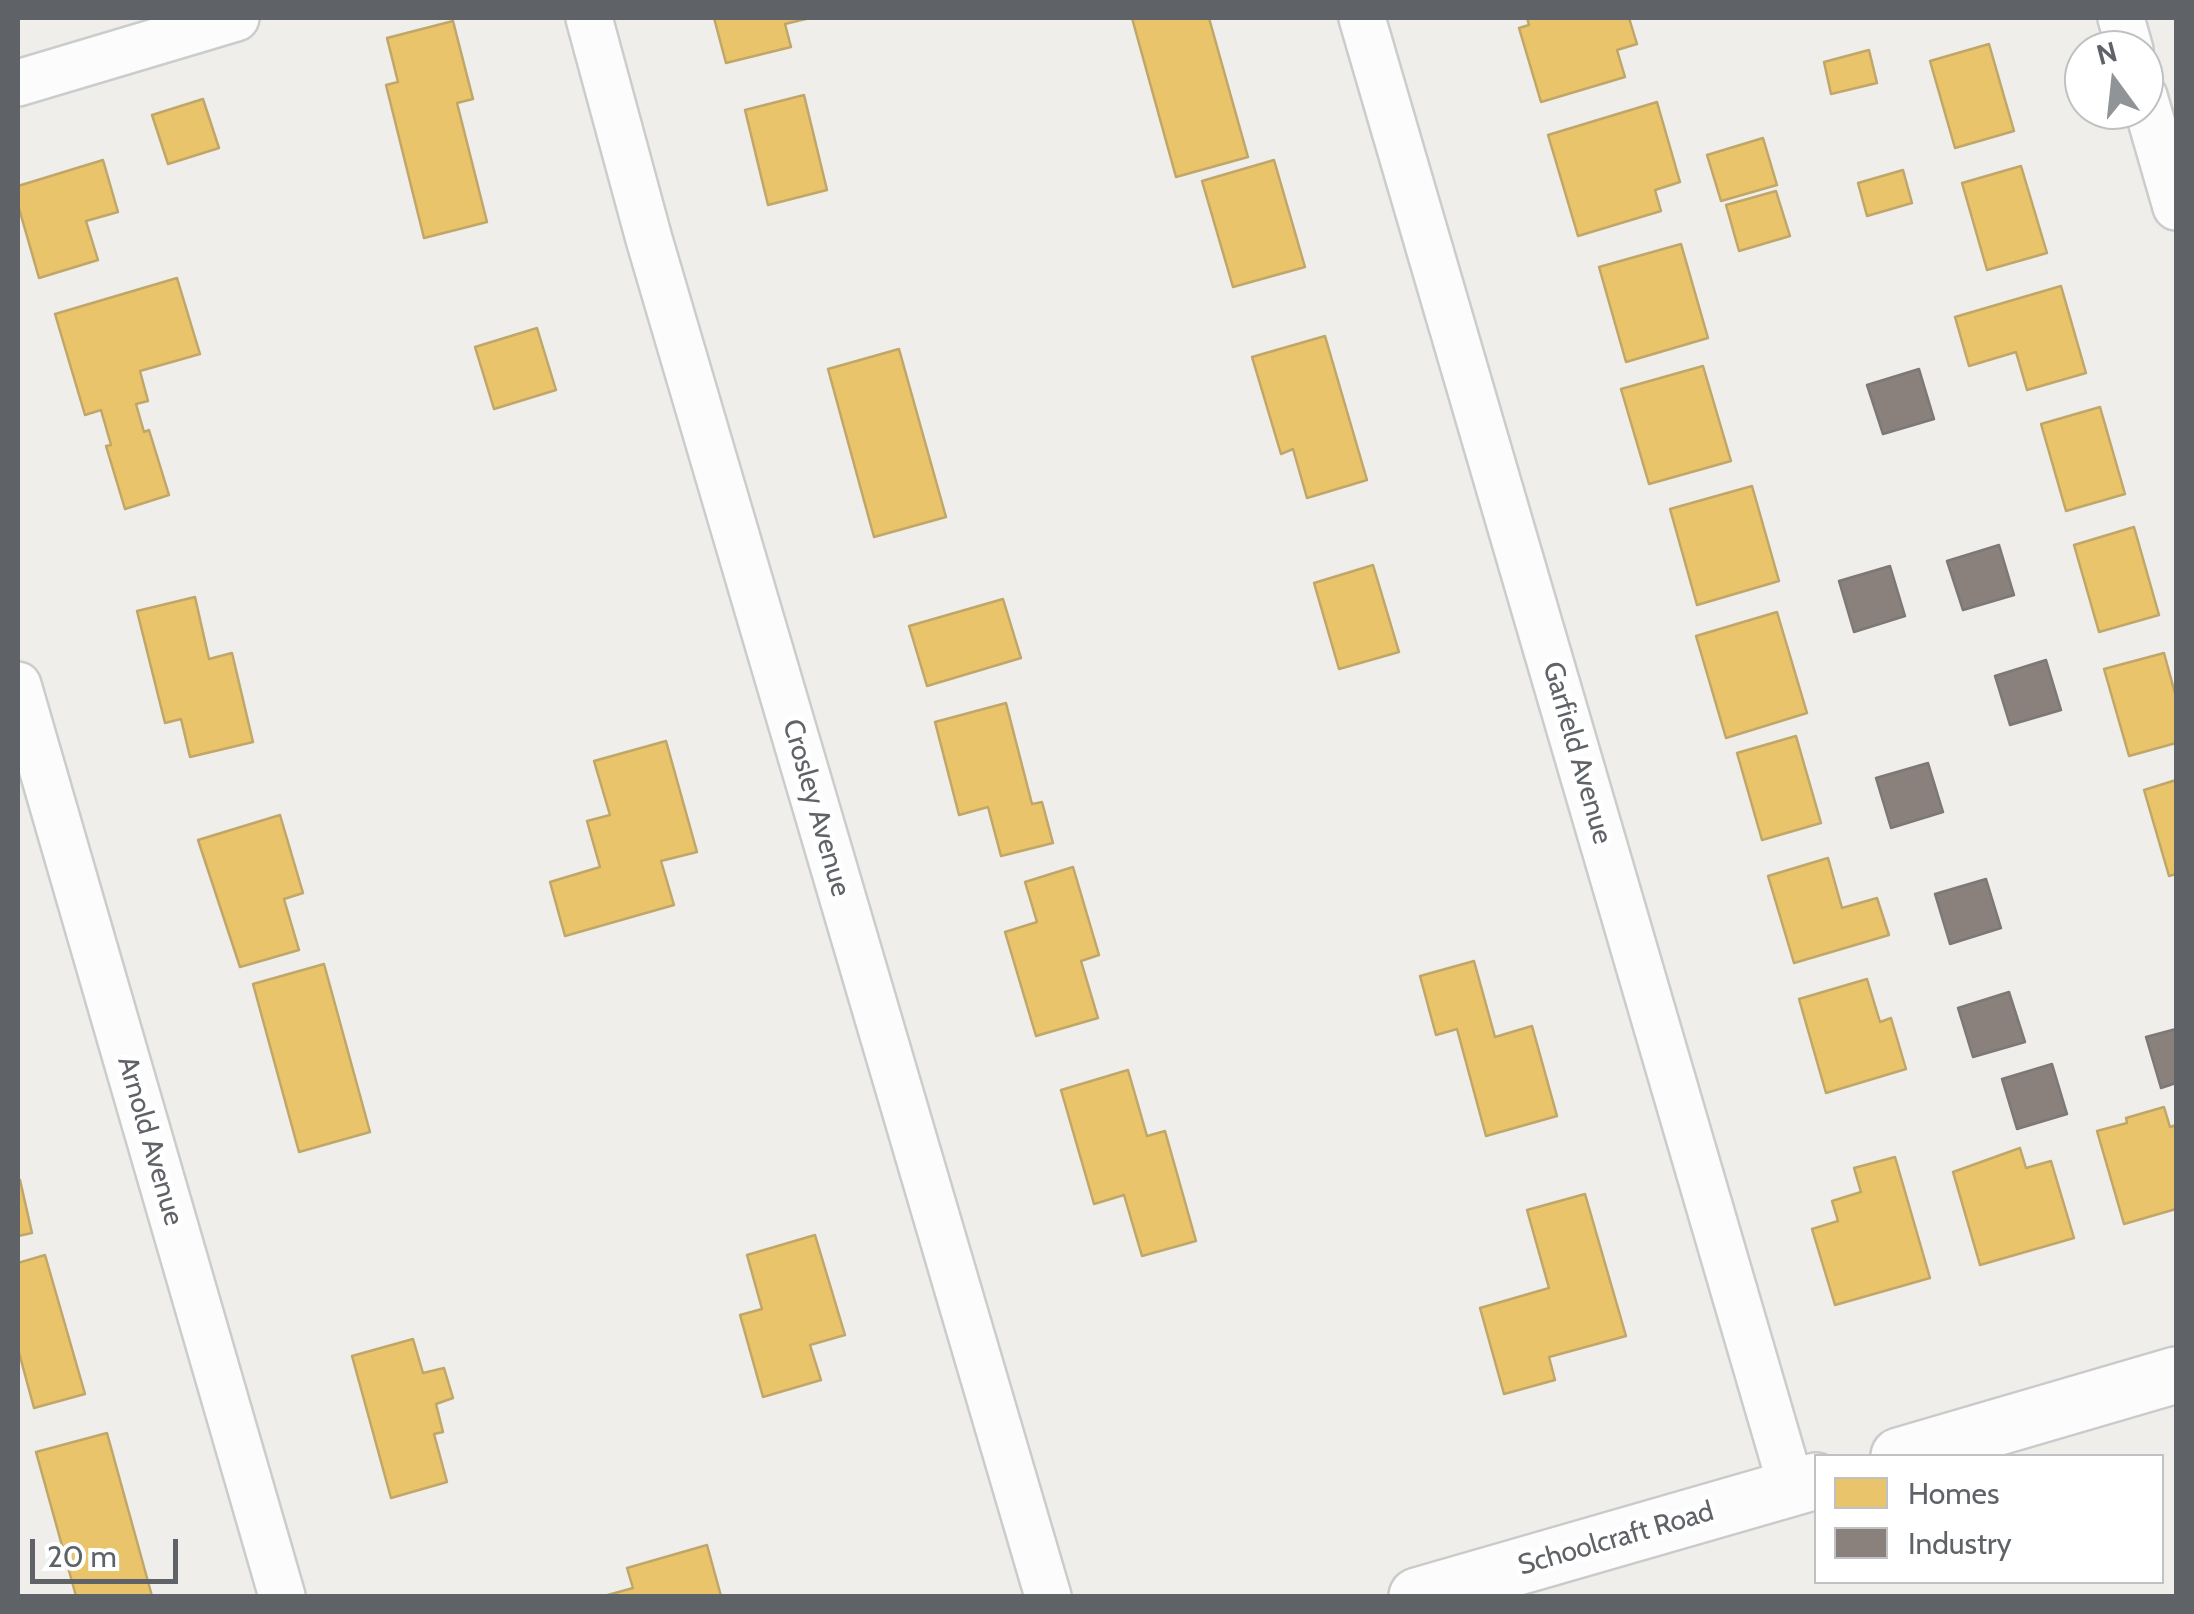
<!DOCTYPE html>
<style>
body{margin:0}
#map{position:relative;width:2194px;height:1614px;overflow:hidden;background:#efeeea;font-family:Cabin,sans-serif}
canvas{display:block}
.frame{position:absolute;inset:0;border:20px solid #5f6368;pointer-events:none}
.legend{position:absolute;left:1814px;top:1454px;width:350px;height:130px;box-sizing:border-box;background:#fff;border:2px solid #bfc1c3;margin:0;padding:12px 18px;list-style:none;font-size:30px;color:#5f6368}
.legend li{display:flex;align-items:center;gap:20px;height:50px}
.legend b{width:50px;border:2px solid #bfc1c3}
.north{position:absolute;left:2064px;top:30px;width:100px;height:100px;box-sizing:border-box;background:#fff;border:2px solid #bfc1c3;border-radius:50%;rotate:345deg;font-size:28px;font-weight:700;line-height:40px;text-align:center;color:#5f6368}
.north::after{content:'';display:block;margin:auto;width:35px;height:45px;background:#919496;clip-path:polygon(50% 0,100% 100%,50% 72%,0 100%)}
.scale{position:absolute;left:30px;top:1539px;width:148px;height:45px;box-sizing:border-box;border:5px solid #5f6368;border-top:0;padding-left:12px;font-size:30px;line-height:35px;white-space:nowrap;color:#5f6368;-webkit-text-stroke:8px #fff;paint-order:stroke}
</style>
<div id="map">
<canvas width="2194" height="1614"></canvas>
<div class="frame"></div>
<ul class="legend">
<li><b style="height:28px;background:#e9c46a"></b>Homes</li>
<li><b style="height:28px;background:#8a817c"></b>Industry</li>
</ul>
<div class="north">N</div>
<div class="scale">20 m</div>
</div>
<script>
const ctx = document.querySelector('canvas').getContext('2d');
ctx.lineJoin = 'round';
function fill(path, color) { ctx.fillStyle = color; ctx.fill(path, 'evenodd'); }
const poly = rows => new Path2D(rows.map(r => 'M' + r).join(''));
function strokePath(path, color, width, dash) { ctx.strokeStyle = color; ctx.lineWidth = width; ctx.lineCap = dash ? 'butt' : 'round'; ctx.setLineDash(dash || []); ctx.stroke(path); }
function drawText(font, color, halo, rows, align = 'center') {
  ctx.font = font + ' Cabin,sans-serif'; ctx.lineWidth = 10; ctx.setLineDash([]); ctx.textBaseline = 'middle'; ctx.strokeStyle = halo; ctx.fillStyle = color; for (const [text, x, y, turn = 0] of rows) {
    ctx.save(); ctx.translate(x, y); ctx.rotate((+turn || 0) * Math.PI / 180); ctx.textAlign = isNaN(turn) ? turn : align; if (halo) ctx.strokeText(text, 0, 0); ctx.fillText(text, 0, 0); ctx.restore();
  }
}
const homes = poly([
 [714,18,810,18,785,24,791,47,726,63,714,18],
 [1132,18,1209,18,1248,157,1176,177,1132,18],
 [1527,18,1629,18,1637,44,1617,50,1625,77,1541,102,1519,28,1529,25,1527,18],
 [453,21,473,99,457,103,487,222,424,238,386,85,398,82,387,38,453,21],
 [1989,44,2014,131,1955,148,1930,61,1989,44],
 [1869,50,1877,83,1831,94,1824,62,1869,50],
 [804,95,827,190,768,205,745,110,804,95],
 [203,99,219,148,168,164,152,115,203,99],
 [1657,102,1680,182,1655,190,1661,211,1578,236,1548,135,1657,102],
 [1763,138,1777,185,1721,201,1707,155,1763,138],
 [103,160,118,212,86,221,98,260,39,278,18,205,18,186,103,160],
 [1274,160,1305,267,1233,287,1202,181,1274,160],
 [2021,166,2047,253,1987,270,1962,183,2021,166],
 [1903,170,1912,203,1867,216,1858,183,1903,170],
 [1776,191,1790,236,1739,251,1726,205,1776,191],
 [1681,244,1708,338,1626,362,1599,267,1681,244],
 [177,278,200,354,140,371,148,401,136,404,144,432,149,430,169,495,125,509,106,446,111,445,101,410,85,415,55,314,177,278],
 [2061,286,2086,373,2027,390,2016,352,1969,366,1955,317,2061,286],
 [537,328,556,390,494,409,475,347,537,328],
 [1325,336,1367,480,1307,498,1293,449,1281,454,1252,357,1325,336],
 [899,349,946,517,874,537,828,369,899,349],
 [1703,366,1731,461,1649,484,1621,389,1703,366],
 [2100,407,2125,494,2066,511,2041,424,2100,407],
 [1752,486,1779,581,1697,605,1670,509,1752,486],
 [2134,527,2159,615,2099,632,2074,545,2134,527],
 [1373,565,1399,652,1339,669,1314,583,1373,565],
 [195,597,209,659,232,653,253,742,190,757,181,719,165,723,137,611,195,597],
 [1003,599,1021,658,927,686,909,626,1003,599],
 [1777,612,1807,713,1726,738,1696,636,1777,612],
 [2164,653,2176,697,2176,743,2129,756,2104,669,2164,653],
 [1006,703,1032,804,1042,802,1053,843,1001,856,988,807,959,815,935,722,1006,703],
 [1796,736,1821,823,1762,840,1737,753,1796,736],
 [666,741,697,852,661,861,674,905,565,936,550,882,600,867,587,821,610,815,594,761,666,741],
 [2176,780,2176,874,2169,876,2144,790,2176,780],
 [280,815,303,893,284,899,299,950,240,967,198,840,280,815],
 [1828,858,1842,908,1877,898,1889,935,1794,963,1768,876,1828,858],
 [1073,867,1099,955,1081,961,1098,1018,1036,1036,1005,932,1037,922,1025,882,1073,867],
 [1474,961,1495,1037,1532,1026,1557,1116,1486,1136,1457,1029,1436,1035,1420,976,1474,961],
 [324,964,370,1132,299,1152,253,984,324,964],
 [1867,979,1880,1022,1891,1018,1906,1069,1826,1093,1799,999,1867,979],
 [1128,1070,1147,1136,1165,1131,1196,1241,1142,1256,1124,1195,1094,1204,1061,1090,1128,1070],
 [2164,1107,2170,1127,2176,1125,2176,1209,2124,1224,2097,1131,2127,1123,2126,1118,2164,1107],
 [2020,1148,2026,1168,2051,1161,2074,1238,1980,1265,1953,1172,2020,1148],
 [1895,1157,1930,1278,1835,1305,1812,1229,1838,1221,1832,1201,1861,1192,1854,1168,1895,1157],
 [20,1180,32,1233,18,1236,18,1181,20,1180],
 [1585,1194,1626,1336,1549,1357,1555,1380,1504,1394,1480,1308,1549,1288,1527,1210,1585,1194],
 [815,1235,845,1335,810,1345,821,1380,763,1397,740,1315,762,1309,747,1255,815,1235],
 [45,1255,85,1394,34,1408,18,1349,18,1263,45,1255],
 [413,1339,423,1373,444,1368,453,1398,436,1404,443,1432,434,1434,447,1482,391,1498,352,1356,413,1339],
 [107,1433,152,1596,76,1596,36,1452,107,1433],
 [707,1545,721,1596,604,1596,633,1588,627,1568,707,1545]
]);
const industry = poly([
 [1919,369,1934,419,1883,434,1867,385,1919,369],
 [1999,545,2014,595,1963,610,1947,561,1999,545],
 [1890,566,1905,616,1854,632,1839,581,1890,566],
 [2046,660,2061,710,2010,725,1995,676,2046,660],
 [1928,763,1943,812,1891,828,1876,778,1928,763],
 [1986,879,2001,928,1950,944,1935,894,1986,879],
 [2009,992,2025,1042,1973,1057,1958,1008,2009,992],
 [2176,1029,2176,1083,2161,1088,2146,1037,2176,1029],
 [2052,1064,2067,1114,2017,1129,2002,1079,2052,1064]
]);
const minor = poly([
 [589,18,649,239,1048,1596],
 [1362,18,1792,1489],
 [2121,18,2130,50],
 [18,83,236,18],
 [2144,96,2176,207],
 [18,685,282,1596]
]);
const secondary = poly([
 [1899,1456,2176,1375],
 [1417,1596,1816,1481]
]);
const streetNames = [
 ["Garfield Avenue",1577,753,74],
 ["Crosley Avenue",816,808,74],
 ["Arnold Avenue",150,1141,74],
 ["Schoolcraft Road",1616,1539,-16]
];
fill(homes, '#e9c46a');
strokePath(homes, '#c0a769', 2.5);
fill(industry, '#8a817c');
strokePath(industry, '#7d7876', 2.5);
strokePath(minor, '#cbcccc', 50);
strokePath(secondary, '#cacacb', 60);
strokePath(minor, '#fdfcfc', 45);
strokePath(secondary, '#fdfcfc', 55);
drawText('28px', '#5f6368', '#fff', streetNames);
</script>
